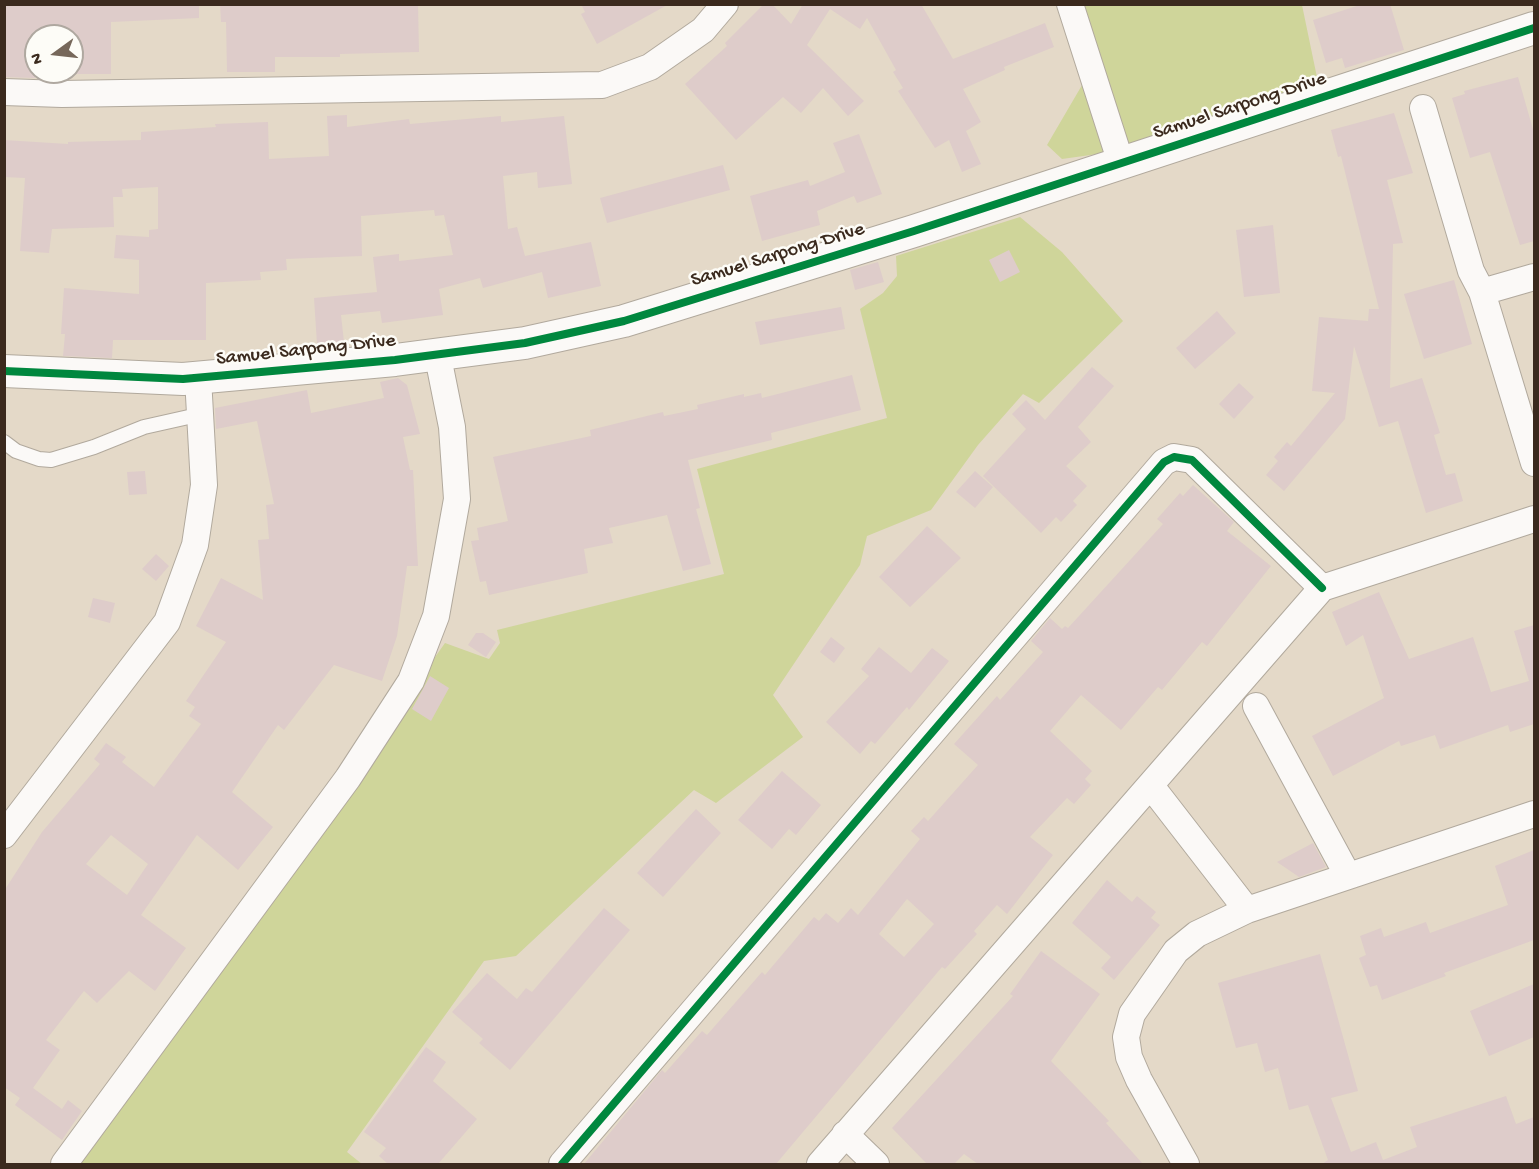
<!DOCTYPE html>
<style>
body{margin:0}
#map{position:relative;width:1539px;height:1169px;overflow:hidden;background:#e4d9c8;font-family:"Gochi Hand",sans-serif}
canvas{display:block}
.frame{position:absolute;inset:0;border:6px solid #3b2a1e;pointer-events:none}
.north{position:absolute;left:24px;top:24px;width:60px;height:60px;box-sizing:border-box;background:#fdfcf7;border:2px solid #afa8a0;border-radius:50%;rotate:255deg;font-size:16px;font-weight:700;line-height:24px;text-align:center;color:#3b2a1e}
.north::after{content:'';display:block;margin:auto;width:21px;height:27px;background:#76675a;clip-path:polygon(50% 0,100% 100%,50% 72%,0 100%)}
</style>
<div id="map">
<canvas width="1539" height="1169"></canvas>
<div class="frame"></div>
<div class="north">N</div>
</div>
<script>
const ctx = document.querySelector('canvas').getContext('2d');
ctx.lineJoin = 'round';
function fill(path, color) { ctx.fillStyle = color; ctx.fill(path, 'evenodd'); }
const poly = rows => new Path2D(rows.map(r => 'M' + r).join(''));
function strokePath(path, color, width, dash) { ctx.strokeStyle = color; ctx.lineWidth = width; ctx.lineCap = dash ? 'butt' : 'round'; ctx.setLineDash(dash || []); ctx.stroke(path); }
function drawText(font, color, halo, rows, align = 'center') {
  ctx.font = font + ' "Gochi Hand",sans-serif'; ctx.lineWidth = 5; ctx.setLineDash([]); ctx.textBaseline = 'middle'; ctx.strokeStyle = halo; ctx.fillStyle = color; for (const [text, x, y, turn = 0] of rows) {
    ctx.save(); ctx.translate(x, y); ctx.rotate((+turn || 0) * Math.PI / 180); ctx.textAlign = isNaN(turn) ? turn : align; if (halo) ctx.strokeText(text, 0, 0); ctx.fillText(text, 0, 0); ctx.restore();
  }
}
const green = poly([
 [1065,5,1302,5,1319,87,1112,152,1062,159,1047,145,1085,80],
 [1020,217,1062,252,1123,321,1039,403,1023,394,978,445,931,510,867,536,860,565,773,695,803,737,716,803,694,790,516,956,484,961,347,1152,362,1164,76,1164,445,643,489,659,500,643,497,630,724,574,697,469,887,418,860,309,883,293,897,276,896,256]
]);
const building = poly([
 [4,4,199,4,199,18,111,22,111,74,72,74,72,36,37,34,35,78,4,77],
 [220,4,418,4,419,52,340,54,340,57,275,57,275,72,227,72,226,22,221,22],
 [581,4,669,4,597,44,581,14,585,12],
 [764,4,772,4,791,24,803,4,921,4,953,59,1045,23,1054,47,1004,67,1005,70,963,89,981,122,966,131,981,164,962,172,949,140,935,148,898,91,903,88,893,72,896,70,867,18,860,29,830,9,807,45,864,101,848,116,823,88,801,113,783,97,736,140,685,84,727,46,725,43],
 [1363,4,1390,4,1404,50,1345,68,1342,58,1326,63,1313,20],
 [1518,77,1534,133,1534,241,1520,245,1490,152,1470,158,1452,98,1465,94,1464,91],
 [1394,113,1413,173,1387,180,1403,243,1393,244,1390,388,1422,378,1440,433,1434,435,1446,475,1455,473,1463,501,1426,513,1398,421,1379,427,1354,346,1345,419,1284,491,1266,475,1278,461,1274,457,1287,442,1291,446,1335,393,1312,391,1319,317,1368,321,1369,309,1379,309,1341,156,1338,157,1331,130],
 [347,115,347,127,409,119,410,124,501,116,501,122,564,116,572,184,538,188,537,172,503,176,508,229,517,227,525,256,591,242,601,286,548,298,542,272,483,288,480,278,439,289,443,315,382,323,380,311,341,315,344,342,317,344,314,298,377,292,373,257,399,254,399,261,453,255,444,215,435,216,434,210,361,216,362,256,286,259,287,270,260,272,261,280,206,283,206,340,113,340,112,358,63,356,65,334,61,334,64,288,139,294,139,260,114,258,116,235,149,237,149,230,158,229,158,187,122,189,123,197,113,197,114,227,52,229,49,253,20,251,25,178,4,177,4,140,68,144,68,142,141,140,141,132,216,127,215,124,268,122,269,159,329,156,327,116],
 [859,134,882,194,857,203,854,196,817,211,820,225,762,241,750,196,808,180,810,186,845,172,833,143],
 [723,165,730,190,607,223,600,198],
 [1273,225,1280,293,1244,297,1236,230],
 [1009,250,1020,272,1000,282,989,260],
 [878,262,884,282,855,290,850,270],
 [1454,280,1472,344,1424,359,1404,294],
 [841,307,845,329,760,345,755,322],
 [1217,311,1236,333,1195,369,1176,348],
 [1092,367,1114,386,1078,427,1091,442,1066,466,1087,486,1073,501,1077,505,1061,522,1056,517,1041,533,983,476,1026,429,1012,414,1026,400,1045,420],
 [852,375,861,410,771,433,772,440,688,460,700,508,696,509,711,564,683,571,667,515,609,528,613,543,584,549,588,573,489,595,486,581,480,582,471,541,479,540,477,528,508,521,493,457,591,436,590,430,663,412,664,416,698,409,697,405,744,394,744,397,761,393,762,398],
 [398,378,407,385,420,434,403,437,410,470,413,470,418,566,407,566,397,636,382,681,334,665,284,730,278,725,232,792,273,827,238,870,197,835,141,915,186,948,155,991,129,971,97,1003,84,991,46,1040,60,1050,33,1088,62,1109,68,1100,82,1111,62,1140,15,1105,20,1098,4,1087,4,891,42,832,100,764,94,759,106,743,126,757,122,762,154,787,201,724,189,716,195,707,186,701,226,642,196,626,221,578,263,600,258,540,269,539,266,505,274,504,257,421,216,429,215,408,307,390,311,413,384,398,380,382],
 [111,835,148,864,127,895,86,864],
 [1239,383,1254,397,1234,419,1219,404],
 [145,471,147,494,129,495,127,472],
 [975,471,993,487,975,508,956,492],
 [1193,485,1234,522,1227,531,1271,566,1207,646,1202,642,1162,690,1158,687,1121,730,1081,695,1050,731,1092,771,1085,779,1091,785,1074,804,1067,798,1030,837,1053,855,1007,914,997,905,974,931,977,934,945,969,942,967,776,1164,584,1164,662,1070,665,1073,702,1031,707,1035,762,972,765,975,814,917,819,921,826,913,838,923,851,908,858,915,920,839,911,831,924,817,928,821,978,765,954,744,997,696,1000,700,1043,652,1031,641,1050,618,1062,629,1065,626,1068,628,1163,524,1157,519,1180,493,1183,496],
 [907,899,934,924,904,957,879,934],
 [927,526,961,558,910,607,879,577],
 [156,554,169,566,156,581,142,569],
 [1379,592,1409,659,1473,637,1491,692,1529,681,1514,631,1534,625,1534,724,1510,732,1508,725,1440,749,1435,735,1401,746,1399,741,1333,776,1312,736,1384,698,1363,635,1346,646,1332,612],
 [93,598,115,603,110,623,88,617],
 [476,633,483,633,496,642,486,657,468,645],
 [831,637,845,648,834,663,820,652],
 [879,647,911,673,932,648,949,661,909,710,907,707,875,744,871,741,860,754,826,722,869,676,861,669],
 [430,676,449,688,431,721,412,709],
 [782,771,821,805,796,835,789,829,772,849,738,820],
 [696,809,721,833,663,897,637,873],
 [1313,843,1326,867,1299,877,1277,862],
 [1534,850,1534,940,1444,973,1446,976,1382,1000,1377,985,1370,987,1359,958,1366,955,1360,936,1381,928,1384,937,1426,922,1430,933,1508,905,1495,866],
 [1107,880,1132,902,1137,896,1156,912,1151,918,1160,925,1114,980,1101,968,1111,957,1072,923],
 [604,908,630,930,510,1070,479,1043,483,1039,452,1012,487,973,517,999,526,988,532,992],
 [1041,951,1100,994,1051,1061,1109,1121,1106,1123,1143,1164,978,1164,964,1154,954,1164,927,1164,892,1128,1013,996,1010,994],
 [1320,954,1358,1091,1331,1098,1351,1152,1376,1142,1383,1160,1417,1147,1410,1127,1506,1096,1516,1124,1534,1117,1534,1164,1322,1164,1328,1160,1308,1105,1289,1110,1278,1068,1265,1072,1257,1043,1236,1048,1218,983],
 [1534,984,1534,1037,1489,1056,1470,1011],
 [426,1047,446,1062,433,1081,477,1119,438,1164,388,1164,379,1156,386,1148,364,1132]
]);
const service = poly([
 [4,442,16,451,39,459,51,460,94,447,144,427,202,414]
]);
const minor = poly([
 [1070,4,1121,163],
 [4,92,62,94,602,85,650,67,703,30,725,4],
 [1423,108,1471,271,1482,292,1534,463],
 [1482,292,1534,277],
 [1256,706,1348,876],
 [1151,786,1247,910],
 [4,835,167,622,195,545,204,485,198,378],
 [845,1134,876,1164],
 [64,1164,348,778,411,681,436,616,457,499,452,427,437,352],
 [562,1164,1164,462,1174,457,1192,460,1322,588],
 [820,1164,1322,588,1534,519],
 [1186,1164,1139,1080,1129,1057,1126,1037,1132,1014,1176,951,1197,934,1247,910,1534,814]
]);
const tertiary = poly([
 [4,371,183,379,395,360,525,343,624,321,914,231,1534,28]
]);
const cycleway = poly([
 [4,371,183,379,395,360,525,343,624,321,914,231,1534,28],
 [562,1164,1164,462,1174,457,1192,460,1322,588]
]);
const streetNames = [
 ["Samuel Sarpong Drive",1240,107,-18],
 ["Samuel Sarpong Drive",778,256,-17],
 ["Samuel Sarpong Drive",306,351,-6]
];
fill(green, '#cfd59a');
fill(building, '#deccca');
strokePath(service, '#b1a99d', 16);
strokePath(minor, '#b1a99d', 28);
strokePath(tertiary, '#b1a99d', 34);
strokePath(service, '#fbf9f7', 14);
strokePath(minor, '#fbf9f7', 26);
strokePath(tertiary, '#fbf9f7', 32);
strokePath(cycleway, '#00873e', 8);
drawText('20px', '#3b2a1e', '#fdfcf7', streetNames);
</script>
